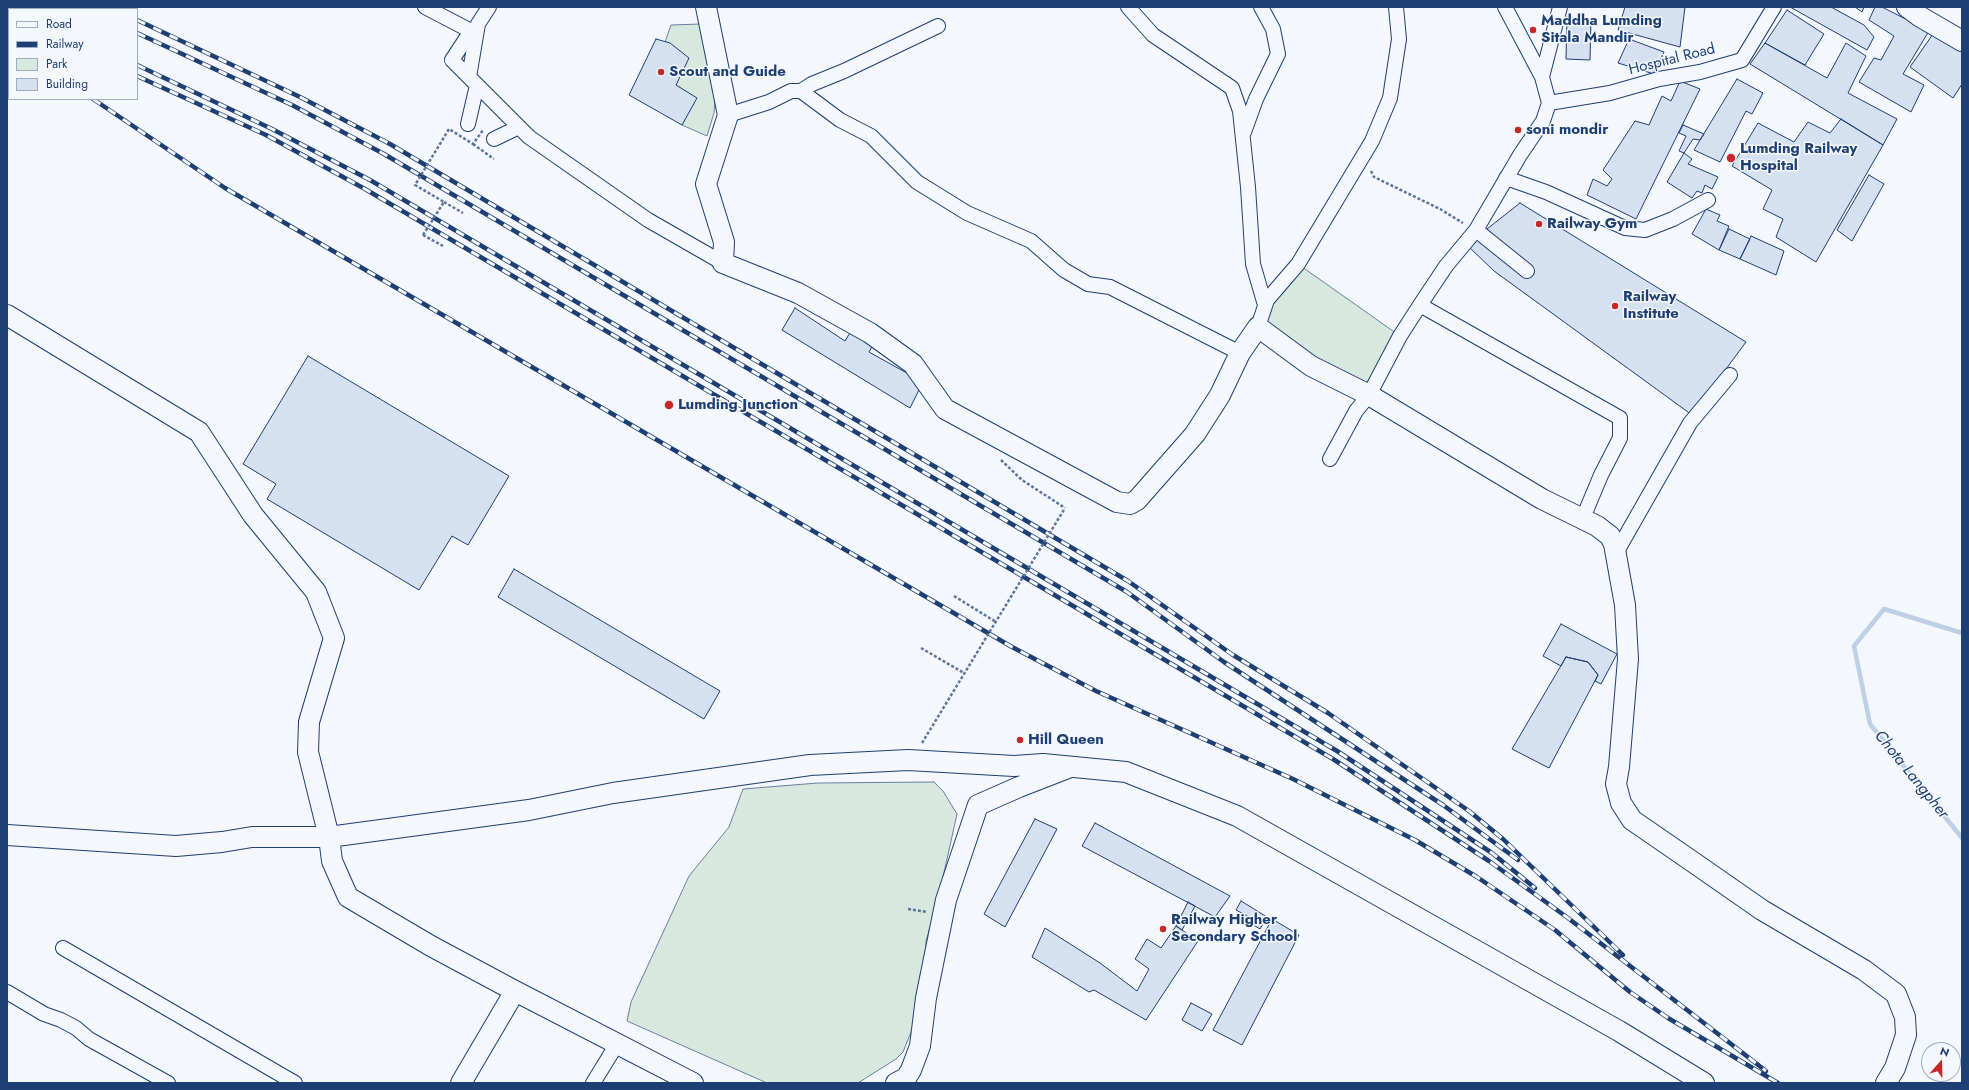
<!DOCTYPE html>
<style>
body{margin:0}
#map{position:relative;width:1969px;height:1090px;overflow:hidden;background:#f4f7fb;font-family:Jost,sans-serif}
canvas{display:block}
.frame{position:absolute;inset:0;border:8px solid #1d3f73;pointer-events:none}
.legend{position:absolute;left:8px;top:8px;width:130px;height:92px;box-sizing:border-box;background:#f4f7fb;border:1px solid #9eadc5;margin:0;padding:5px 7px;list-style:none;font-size:12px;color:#1d3f73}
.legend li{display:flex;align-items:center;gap:8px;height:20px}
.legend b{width:20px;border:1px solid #9eadc5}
.north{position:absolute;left:1921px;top:1042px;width:40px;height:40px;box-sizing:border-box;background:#f4f7fb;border:1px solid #9eadc5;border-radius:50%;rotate:20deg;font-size:11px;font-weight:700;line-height:16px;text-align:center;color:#1d3f73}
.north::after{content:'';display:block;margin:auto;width:14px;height:18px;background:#c62828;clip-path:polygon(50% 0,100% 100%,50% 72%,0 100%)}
</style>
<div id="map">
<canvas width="1969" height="1090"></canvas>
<div class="frame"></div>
<ul class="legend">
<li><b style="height:5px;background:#f4f7fb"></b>Road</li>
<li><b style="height:5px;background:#1d3f73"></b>Railway</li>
<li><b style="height:11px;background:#d7e8df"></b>Park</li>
<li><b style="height:11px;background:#d5e0f0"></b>Building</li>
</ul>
<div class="north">N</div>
</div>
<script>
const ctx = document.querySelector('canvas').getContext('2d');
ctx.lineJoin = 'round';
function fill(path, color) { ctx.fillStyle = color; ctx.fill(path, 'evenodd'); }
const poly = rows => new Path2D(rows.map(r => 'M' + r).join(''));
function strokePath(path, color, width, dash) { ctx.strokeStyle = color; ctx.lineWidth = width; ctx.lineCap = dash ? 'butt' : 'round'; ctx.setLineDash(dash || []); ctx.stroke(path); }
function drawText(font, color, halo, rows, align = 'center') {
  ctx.font = font + ' Jost,sans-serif'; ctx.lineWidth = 3; ctx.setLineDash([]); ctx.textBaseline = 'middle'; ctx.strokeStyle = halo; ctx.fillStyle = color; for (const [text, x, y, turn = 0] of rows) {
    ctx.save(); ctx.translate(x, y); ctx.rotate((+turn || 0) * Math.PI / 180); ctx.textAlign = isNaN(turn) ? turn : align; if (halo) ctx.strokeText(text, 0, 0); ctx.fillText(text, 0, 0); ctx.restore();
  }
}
const green = poly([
 [701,24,716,88,714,113,707,136,682,125,696,98,676,85,665,42,671,25,701,24],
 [1298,264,1400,336,1369,395,1258,327,1298,264],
 [934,782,943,791,957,814,937,904,926,941,926,962,914,1025,903,1052,896,1059,858,1083,767,1083,627,1021,631,1002,689,876,729,827,743,789,818,783,934,782]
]);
const stream = poly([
 [1962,633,1884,609,1854,646,1870,724,1962,838]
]);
const building = poly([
 [1625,7,1685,7,1680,47,1618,30,1625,7],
 [1790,7,1831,7,1864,25,1874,37,1867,50,1790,7],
 [1855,7,1864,7,1862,12,1855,7],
 [1875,7,1882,7,1929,31,1903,74,1924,85,1911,112,1859,82,1874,58,1881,60,1894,36,1869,20,1875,7],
 [1787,10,1824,34,1805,65,1765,43,1787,10],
 [1567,17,1591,19,1590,60,1566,59,1567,17],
 [1933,34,1962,50,1962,84,1953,98,1910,67,1933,34],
 [656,39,670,43,689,58,676,85,697,98,682,125,629,95,656,39],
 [1629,39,1664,52,1654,74,1618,63,1629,39],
 [1765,43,1827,78,1846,43,1866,56,1848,93,1897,119,1883,145,1750,64,1765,43],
 [1737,79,1763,93,1752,114,1746,111,1720,162,1694,150,1737,79],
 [1680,81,1700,89,1636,219,1587,195,1593,179,1607,186,1612,179,1603,170,1635,121,1649,125,1662,96,1671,101,1680,81],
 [1841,119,1883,145,1816,262,1776,237,1783,219,1763,209,1772,190,1732,166,1758,123,1794,142,1808,122,1830,133,1841,119],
 [1683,125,1704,134,1700,140,1693,139,1684,153,1679,151,1686,136,1679,133,1683,125],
 [1684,153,1692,159,1688,164,1718,177,1712,189,1705,185,1702,193,1697,191,1692,198,1667,182,1684,153],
 [1869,175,1884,184,1852,241,1837,230,1869,175],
 [1520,203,1746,342,1692,415,1494,271,1469,247,1487,229,1520,203],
 [1706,209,1720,215,1717,221,1729,226,1719,250,1692,234,1706,209],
 [1729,229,1750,239,1740,259,1719,250,1729,229],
 [1751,236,1784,251,1776,275,1740,259,1751,236],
 [795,308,845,341,854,326,876,340,869,352,923,382,910,408,782,330,795,308],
 [308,356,509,476,468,545,452,536,419,590,267,499,276,484,243,464,308,356],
 [514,569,720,691,704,719,498,597,514,569],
 [1561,624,1617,654,1601,684,1595,681,1598,675,1588,662,1566,657,1561,666,1543,656,1561,624],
 [1566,657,1588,662,1598,675,1549,768,1512,749,1566,657],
 [1035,819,1057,829,1005,927,984,914,1035,819],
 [1095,823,1230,896,1215,917,1082,846,1095,823],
 [1241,901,1267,917,1260,929,1250,923,1251,918,1236,910,1241,901],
 [1188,902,1195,906,1182,930,1176,926,1188,902],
 [1272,919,1299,935,1242,1045,1213,1030,1272,919],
 [1176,926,1198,941,1146,1020,1094,990,1089,992,1032,957,1045,928,1100,963,1137,991,1149,969,1135,959,1147,939,1161,948,1176,926],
 [1191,1003,1212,1014,1202,1031,1182,1020,1191,1003]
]);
const path = poly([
 [473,144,494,159],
 [1371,171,1374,177,1440,209,1463,223],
 [444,202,463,213],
 [423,235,443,246],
 [1001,460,1022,480,1065,508],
 [954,596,996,622],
 [921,648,964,673],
 [908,909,927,912]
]);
const street = poly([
 [425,7,471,31,452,60,529,137,648,220,723,263],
 [1128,7,1153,35,1232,88,1240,111,1248,187,1253,264,1265,305],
 [469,77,478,24,489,7],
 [1542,77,1560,7],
 [801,91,812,84,844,71,938,26],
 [1549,103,1610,93,1659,79,1700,72,1742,60,1774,7],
 [728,115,769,102,791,91,801,91,840,120,871,136,917,182,967,213,1031,241,1064,270,1088,284,1110,287,1240,353],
 [468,124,477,85],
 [1244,132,1256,99,1278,54,1273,29,1261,7],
 [494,139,519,127],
 [1506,178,1546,192,1625,228,1645,230,1673,219,1708,200],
 [1476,230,1527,271],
 [1420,305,1620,418,1620,438,1601,475,1583,518],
 [1258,327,1267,300,1298,264,1372,141,1390,98,1399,39,1396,7],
 [1330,459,1356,411,1369,395,1400,336,1420,305,1446,266,1476,230,1520,155,1543,121,1549,103,1542,77,1505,7],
 [1616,553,1690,423,1730,375],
 [63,948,295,1083],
 [7,992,44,1014,61,1020,76,1028,89,1039,168,1083],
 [593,1083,617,1044]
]);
const secondary = poly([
 [706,7,728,115,706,184,724,242,723,263,798,293,870,333,913,364,945,409,1117,502,1130,504,1137,500,1195,434,1220,395,1240,353,1258,327,1311,366,1369,395,1542,499,1597,526,1610,536,1614,544,1625,605,1628,659,1619,767,1616,784,1621,803,1632,820,1693,862,1762,910,1864,970,1896,994,1905,1017,1906,1035,1895,1068,1886,1083],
 [1907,7,1919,16,1962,41],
 [7,315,199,432,253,515,316,592,334,638,309,722,308,752,329,837,332,861,348,897,431,946,515,991,693,1083],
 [7,835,176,846,222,842,252,837,329,837,529,810,613,793,810,765,908,760,1014,766,1043,764,1126,772,1237,816,1619,1031,1704,1083],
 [461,1083,515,991],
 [896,1083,906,1078,911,1070,920,1046,926,998,946,900,978,805,1019,787,1068,768]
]);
const rail = poly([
 [12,7,16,9],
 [81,7,85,9],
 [108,7,113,9],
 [7,17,9,18],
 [137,20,300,97,390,144,1128,581,1233,655,1328,713,1469,811,1503,839,1623,955],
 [137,33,292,105,384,154,1127,592,1224,662,1443,805,1518,860],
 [7,40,9,41],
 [137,65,272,129,370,180,1337,751,1492,853,1535,888],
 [137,76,266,135,365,189,1333,759,1489,861,1568,918,1766,1071],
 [93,99,225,188,1012,647,1096,691,1293,779,1415,840,1477,877,1555,930,1630,992,1668,1018,1778,1083]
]);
const pathBridge = poly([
 [423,235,444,202,415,185,449,129,473,144,483,130],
 [922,743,1065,508]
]);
const markers = [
 [1533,30,4,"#c62828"],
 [661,72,4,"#c62828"],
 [1518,130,4,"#c62828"],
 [1731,158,5,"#c62828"],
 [1539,224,4,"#c62828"],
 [1615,306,4,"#c62828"],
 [669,405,5,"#c62828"],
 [1020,740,4,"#c62828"],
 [1163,929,4,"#c62828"]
];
const poiNames = [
 ["Maddha Lumding",1541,21],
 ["Sitala Mandir",1541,38],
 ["Scout and Guide",669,72],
 ["soni mondir",1526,130],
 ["Lumding Railway",1740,149],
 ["Hospital",1740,166],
 ["Railway Gym",1547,224],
 ["Railway",1623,297],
 ["Institute",1623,314],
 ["Lumding Junction",678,405],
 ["Hill Queen",1028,740],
 ["Railway Higher",1171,920],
 ["Secondary School",1171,937]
];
const streetNames = [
 ["Hospital Road",1672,60,-14]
];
const waterNames = [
 ["Chota Langpher",1911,775,51]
];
fill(green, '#d7e8df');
strokePath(green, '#687fa3', 1);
strokePath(stream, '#bed0e5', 4.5);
fill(building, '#d5e0f0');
strokePath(building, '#1d3f73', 1);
strokePath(street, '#1d3f73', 16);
strokePath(secondary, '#1d3f73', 22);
strokePath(path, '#5e769c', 2.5, [3, 2]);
strokePath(street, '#f4f7fb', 14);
strokePath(secondary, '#f4f7fb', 20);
strokePath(rail, '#1d3f73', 4.5);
strokePath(rail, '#f4f7fb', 3, [9]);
strokePath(pathBridge, '#5e769c', 2.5, [3, 2]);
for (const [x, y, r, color] of markers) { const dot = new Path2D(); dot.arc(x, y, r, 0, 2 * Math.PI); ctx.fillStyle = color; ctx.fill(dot); strokePath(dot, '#f4f7fb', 1.5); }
drawText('bold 15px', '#1d3f73', '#f4f7fb', poiNames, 'left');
drawText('15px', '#1d3f73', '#f4f7fb', streetNames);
drawText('italic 16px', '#1d3f73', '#f4f7fb', waterNames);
</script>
